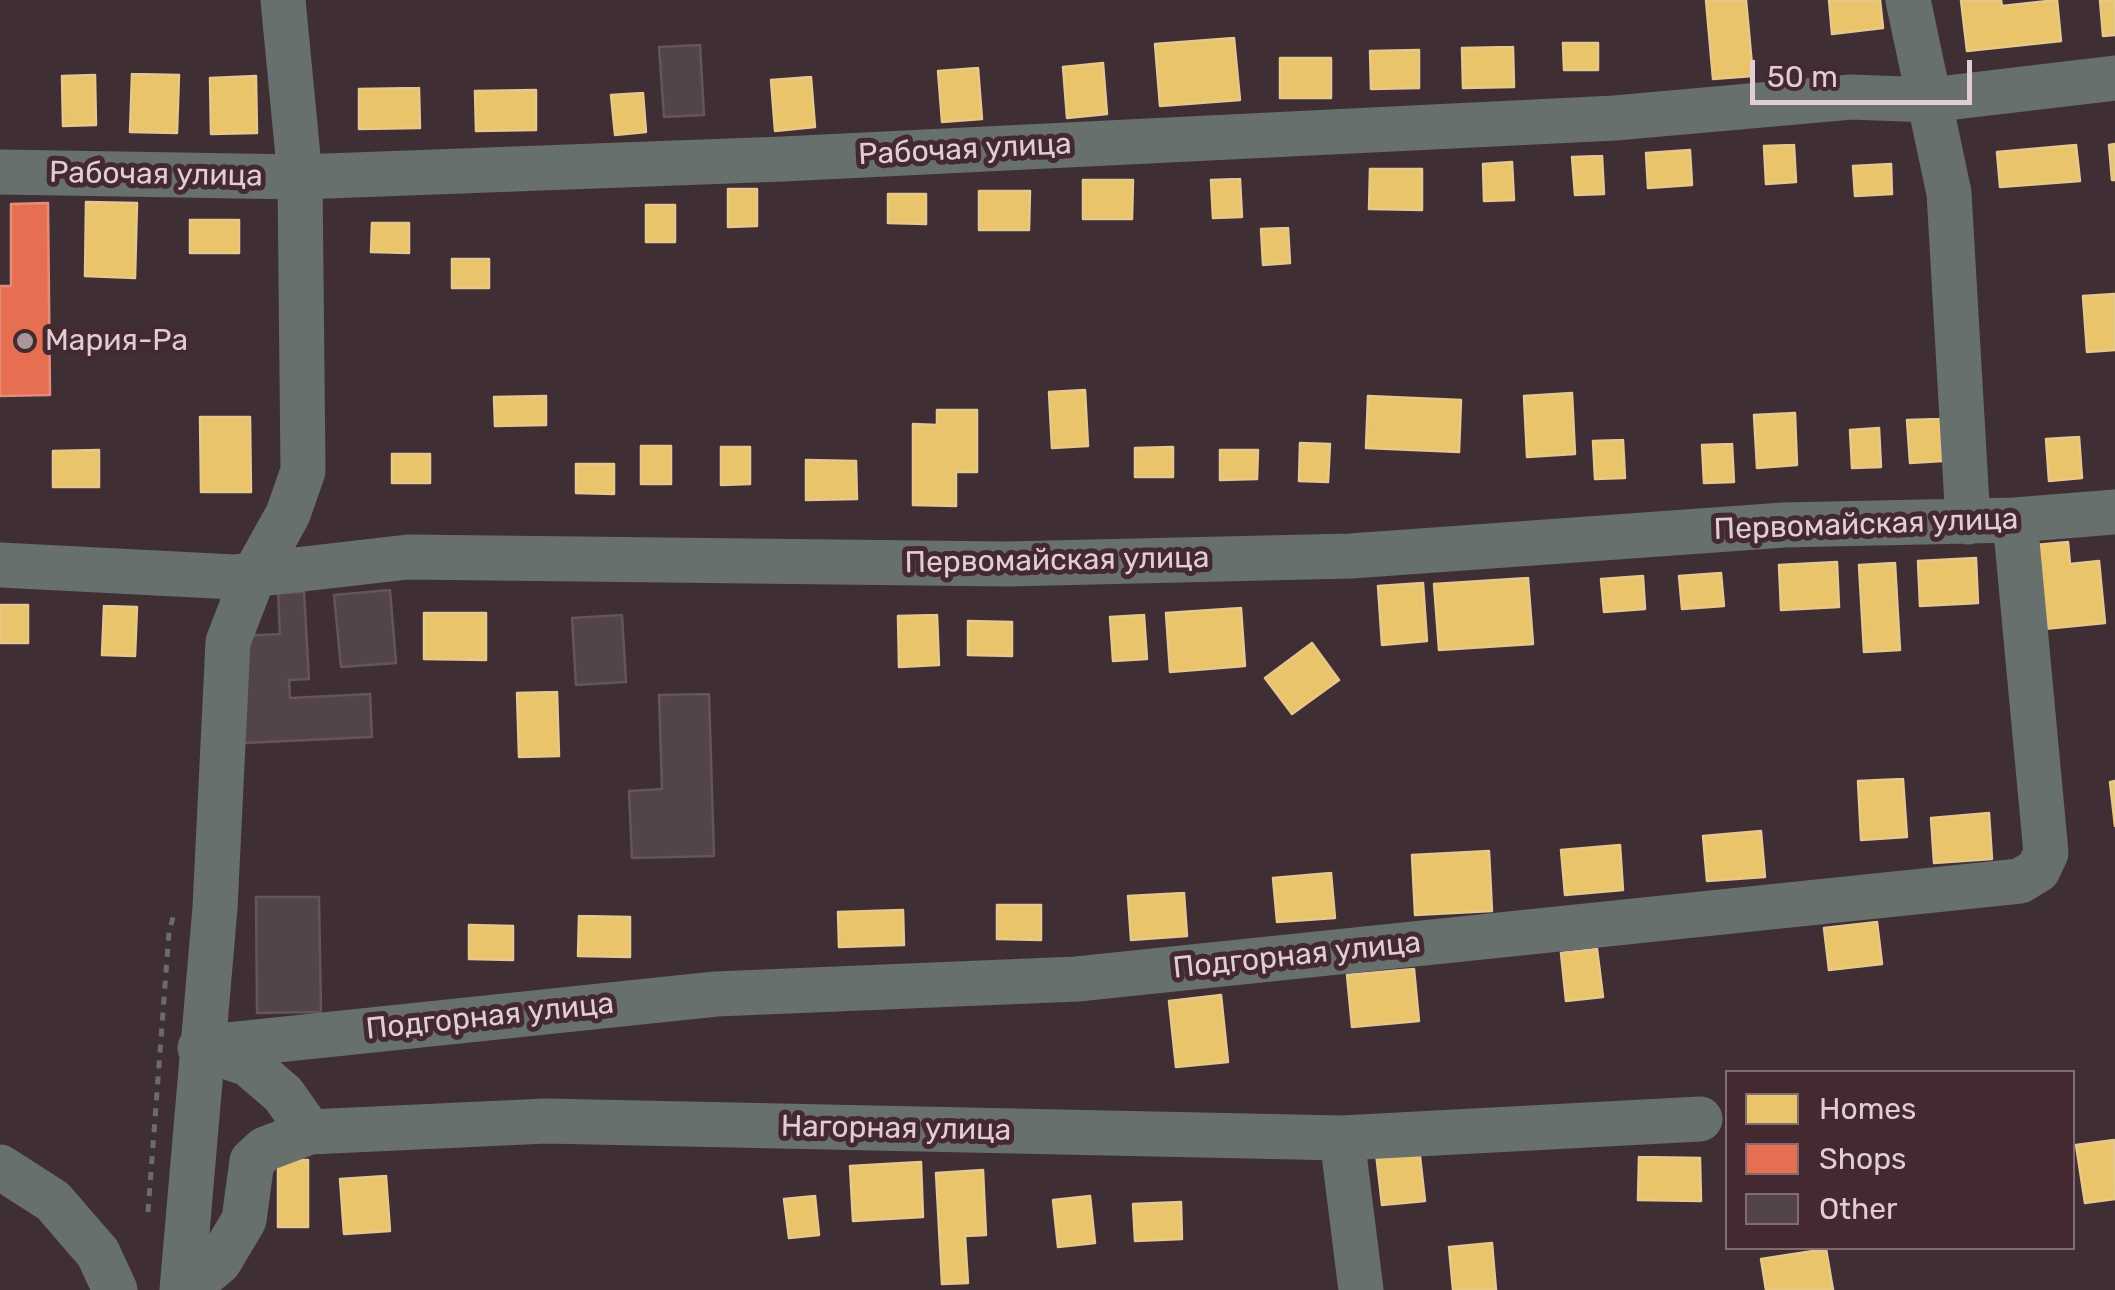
<!DOCTYPE html>
<meta charset="utf-8">
<style>
body{margin:0}
#map{position:relative;width:2115px;height:1290px;overflow:hidden;background:#3f2f34;font-family:Rubik,sans-serif}
canvas{display:block}
.legend{position:absolute;left:1725px;top:1070px;width:350px;height:180px;box-sizing:border-box;background:#452931;border:2px solid #836b72;margin:0;padding:12px 18px;list-style:none;font-size:30px;color:#e1ced3}
.legend li{display:flex;align-items:center;gap:20px;height:50px}
.legend b{width:50px;border:2px solid #836b72}
.scale{position:absolute;left:1750px;top:60px;width:222px;height:45px;box-sizing:border-box;border:5px solid #e1ced3;border-top:0;padding-left:12px;font-size:30px;line-height:35px;white-space:nowrap;color:#e1ced3;-webkit-text-stroke:8px #452931;paint-order:stroke}
</style>
<div id="map">
<canvas width="2115" height="1290"></canvas>
<ul class="legend">
<li><b style="height:28px;background:#e9c46a"></b>Homes</li>
<li><b style="height:28px;background:#e76f51"></b>Shops</li>
<li><b style="height:28px;background:#524448"></b>Other</li>
</ul>
<div class="scale">50 m</div>
</div>
<script>
const ctx = document.querySelector('canvas').getContext('2d');
ctx.lineJoin = 'round';
function fill(path, color) { ctx.fillStyle = color; ctx.fill(path, 'evenodd'); }
const poly = rows => new Path2D(rows.map(r => 'M' + r).join(''));
function strokePath(path, color, width, dash) { ctx.strokeStyle = color; ctx.lineWidth = width; ctx.lineCap = dash ? 'butt' : 'round'; ctx.setLineDash(dash || []); ctx.stroke(path); }
function drawText(font, color, halo, rows, align = 'center') {
  ctx.font = font + ' Rubik,sans-serif'; ctx.lineWidth = 10; ctx.setLineDash([]); ctx.textBaseline = 'middle'; ctx.strokeStyle = halo; ctx.fillStyle = color; for (const [text, x, y, turn = 0] of rows) {
    ctx.save(); ctx.translate(x, y); ctx.rotate((+turn || 0) * Math.PI / 180); ctx.textAlign = isNaN(turn) ? turn : align; if (halo) ctx.strokeText(text, 0, 0); ctx.fillText(text, 0, 0); ctx.restore();
  }
}
const homes = poly([
 [1706,0,1746,0,1753,76,1713,79,1706,0],
 [1829,0,1880,0,1883,28,1832,34,1829,0],
 [1961,0,2001,0,2002,6,2057,0,2061,41,1967,51,1961,0],
 [2100,0,2115,0,2115,35,2103,36,2100,0],
 [1234,38,1240,100,1160,106,1155,44,1234,38],
 [1563,43,1598,43,1598,70,1564,70,1563,43],
 [1513,47,1514,87,1463,88,1462,48,1513,47],
 [1419,50,1419,88,1371,89,1370,51,1419,50],
 [1280,58,1331,58,1331,98,1280,98,1280,58],
 [1103,63,1107,114,1067,118,1063,67,1103,63],
 [978,68,982,119,942,122,938,71,978,68],
 [132,74,179,75,177,133,130,132,132,74],
 [95,75,96,125,63,126,62,76,95,75],
 [256,76,257,133,211,134,210,78,256,76],
 [811,77,815,127,775,131,771,80,811,77],
 [419,88,420,128,359,129,359,89,419,88],
 [536,90,536,130,476,131,475,91,536,90],
 [643,93,646,132,615,135,611,95,643,93],
 [2115,144,2115,180,2112,180,2109,145,2115,144],
 [1794,145,1796,182,1766,184,1764,146,1794,145],
 [2076,145,2080,181,2000,187,1997,152,2076,145],
 [1690,150,1692,185,1648,188,1646,153,1690,150],
 [1602,156,1604,194,1575,195,1572,157,1602,156],
 [1512,162,1514,200,1484,201,1483,164,1512,162],
 [1891,164,1892,194,1855,196,1853,166,1891,164],
 [1370,169,1422,169,1422,210,1369,209,1370,169],
 [1240,179,1242,217,1213,218,1211,180,1240,179],
 [1083,180,1133,180,1132,219,1083,219,1083,180],
 [728,189,757,189,757,226,728,227,728,189],
 [979,191,1030,191,1029,230,979,230,979,191],
 [888,194,926,194,926,224,888,223,888,194],
 [86,202,137,203,135,278,85,276,86,202],
 [646,205,675,205,675,242,646,242,646,205],
 [190,220,239,220,239,253,190,253,190,220],
 [372,223,409,223,409,253,371,252,372,223],
 [1288,228,1290,263,1263,265,1261,229,1288,228],
 [452,259,489,259,489,288,452,288,452,259],
 [2115,294,2115,350,2087,352,2083,296,2115,294],
 [1085,390,1088,446,1052,448,1049,392,1085,390],
 [1572,393,1575,454,1527,457,1524,396,1572,393],
 [546,396,546,425,495,426,494,397,546,396],
 [1368,396,1461,400,1459,452,1366,448,1368,396],
 [937,410,977,410,977,472,956,472,956,506,913,505,913,424,937,425,937,410],
 [1795,413,1797,465,1757,468,1754,415,1795,413],
 [200,417,250,417,251,492,201,492,200,417],
 [1940,419,1943,461,1910,463,1907,420,1940,419],
 [1879,428,1881,467,1852,468,1850,430,1879,428],
 [2079,437,2082,478,2049,481,2046,439,2079,437],
 [1623,440,1625,478,1595,479,1593,441,1623,440],
 [1300,443,1330,444,1328,482,1299,481,1300,443],
 [1732,444,1734,482,1704,483,1702,445,1732,444],
 [641,446,671,446,671,484,641,484,641,446],
 [721,447,750,447,750,484,721,485,721,447],
 [1173,447,1173,477,1135,477,1135,448,1173,447],
 [99,450,99,487,53,487,53,451,99,450],
 [1220,450,1258,450,1257,479,1220,480,1220,450],
 [392,454,430,454,430,483,392,483,392,454],
 [806,460,856,461,857,499,806,500,806,460],
 [576,464,614,464,614,494,576,493,576,464],
 [2068,542,2070,564,2099,561,2105,623,2044,629,2035,545,2068,542],
 [1976,558,1978,603,1920,606,1918,561,1976,558],
 [1837,562,1839,607,1781,610,1779,565,1837,562],
 [1895,563,1900,650,1864,652,1859,565,1895,563],
 [1721,573,1724,606,1682,609,1679,576,1721,573],
 [1643,576,1645,609,1604,612,1601,579,1643,576],
 [1528,578,1533,644,1439,650,1434,584,1528,578],
 [1423,583,1427,641,1382,645,1378,586,1423,583],
 [0,605,28,605,28,643,0,643,0,605],
 [104,606,137,607,135,656,102,655,104,606],
 [1241,608,1245,666,1170,672,1166,613,1241,608],
 [424,613,486,613,486,660,424,659,424,613],
 [937,615,939,665,899,667,898,616,937,615],
 [1144,615,1147,659,1113,661,1110,617,1144,615],
 [968,621,1012,622,1012,656,968,655,968,621],
 [1312,643,1339,680,1292,714,1265,678,1312,643],
 [557,692,559,756,519,757,517,693,557,692],
 [1903,779,1907,837,1861,840,1858,781,1903,779],
 [2115,781,2115,826,2110,782,2115,781],
 [1989,813,1992,859,1934,863,1931,818,1989,813],
 [1761,831,1765,877,1707,881,1703,836,1761,831],
 [1620,845,1623,890,1565,895,1561,850,1620,845],
 [1489,851,1492,911,1415,915,1412,855,1489,851],
 [1331,873,1335,918,1277,922,1273,878,1331,873],
 [1184,893,1187,936,1131,940,1128,896,1184,893],
 [997,905,1041,905,1041,940,997,939,997,905],
 [903,910,904,945,839,947,838,912,903,910],
 [579,916,630,917,630,957,578,956,579,916],
 [1877,922,1882,964,1829,970,1824,928,1877,922],
 [469,925,513,926,513,960,469,959,469,925],
 [1597,949,1603,997,1566,1001,1561,953,1597,949],
 [1414,969,1419,1021,1352,1027,1347,975,1414,969],
 [1221,995,1228,1062,1176,1067,1169,1001,1221,995],
 [1418,1139,1425,1201,1382,1205,1375,1144,1418,1139],
 [2114,1140,2115,1199,2085,1203,2076,1145,2114,1140],
 [1639,1157,1700,1158,1701,1201,1638,1200,1639,1157],
 [278,1160,308,1160,308,1227,278,1227,278,1160],
 [921,1162,923,1217,853,1221,850,1166,921,1162],
 [983,1170,986,1235,965,1236,968,1283,942,1284,936,1173,983,1170],
 [386,1176,390,1231,344,1234,340,1179,386,1176],
 [815,1196,819,1235,789,1238,784,1199,815,1196],
 [1090,1196,1095,1243,1058,1247,1053,1200,1090,1196],
 [1181,1202,1182,1239,1135,1241,1133,1204,1181,1202],
 [1492,1243,1496,1290,1453,1290,1449,1247,1492,1243],
 [1826,1249,1833,1290,1766,1290,1761,1259,1826,1249]
]);
const shops = poly([
 [48,203,50,395,0,396,0,286,11,286,11,204,48,203]
]);
const building = poly([
 [700,45,704,115,664,117,659,47,700,45],
 [390,590,396,663,341,667,334,595,390,590],
 [304,592,309,679,289,680,290,698,370,694,372,737,245,743,239,636,280,634,278,593,304,592],
 [622,615,626,682,576,685,572,618,622,615],
 [709,694,714,856,632,858,629,791,662,789,659,695,709,694],
 [256,897,319,897,321,1012,257,1013,256,897]
]);
const path = poly([
 [148,1212,169,932,175,910]
]);
const minor = poly([
 [1908,0,1949,193,1968,522],
 [0,172,300,177,783,159,1615,118,1851,97,1930,100,2115,78],
 [0,565,234,577,408,557,1007,564,1351,556,1784,525,2015,520,2115,512],
 [200,1048,716,994,1077,979,2020,881,2038,870,2046,853,2015,520],
 [207,1050,248,1064,283,1094,310,1132],
 [1342,1138,1361,1290],
 [0,1167,53,1201,98,1253,115,1290],
 [182,1290,215,908,228,642,253,577,288,514,303,471,300,177,283,0],
 [185,1290,219,1262,244,1220,252,1161,265,1149,310,1132,546,1121,1342,1138,1700,1119]
]);
const markers = [
 [25,341,10,"#a8969b"]
];
const streetNames = [
 ["Рабочая улица",965,150,-3],
 ["Рабочая улица",156,175,1],
 ["Первомайская улица",1866,525,-2],
 ["Первомайская улица",1057,561,-1],
 ["Подгорная улица",1297,956,-6],
 ["Подгорная улица",490,1017,-6],
 ["Нагорная улица",896,1129,1]
];
const poiNames = [
 ["Мария-Ра",45,341]
];
fill(homes, '#e9c46a');
strokePath(homes, '#e7c78a', 2.5);
fill(shops, '#e76f51');
strokePath(shops, '#e58c78', 2.5);
fill(building, '#524448');
strokePath(building, '#645559', 2.5);
strokePath(path, '#6a6c6b', 5, [8, 8]);
strokePath(minor, '#68706e', 45);
for (const [x, y, r, color] of markers) { const dot = new Path2D(); dot.arc(x, y, r, 0, 2 * Math.PI); ctx.fillStyle = color; ctx.fill(dot); strokePath(dot, '#452931', 4); }
drawText('30px', '#e1ced3', '#452931', streetNames);
drawText('30px', '#e1ced3', '#452931', poiNames, 'left');
</script>
